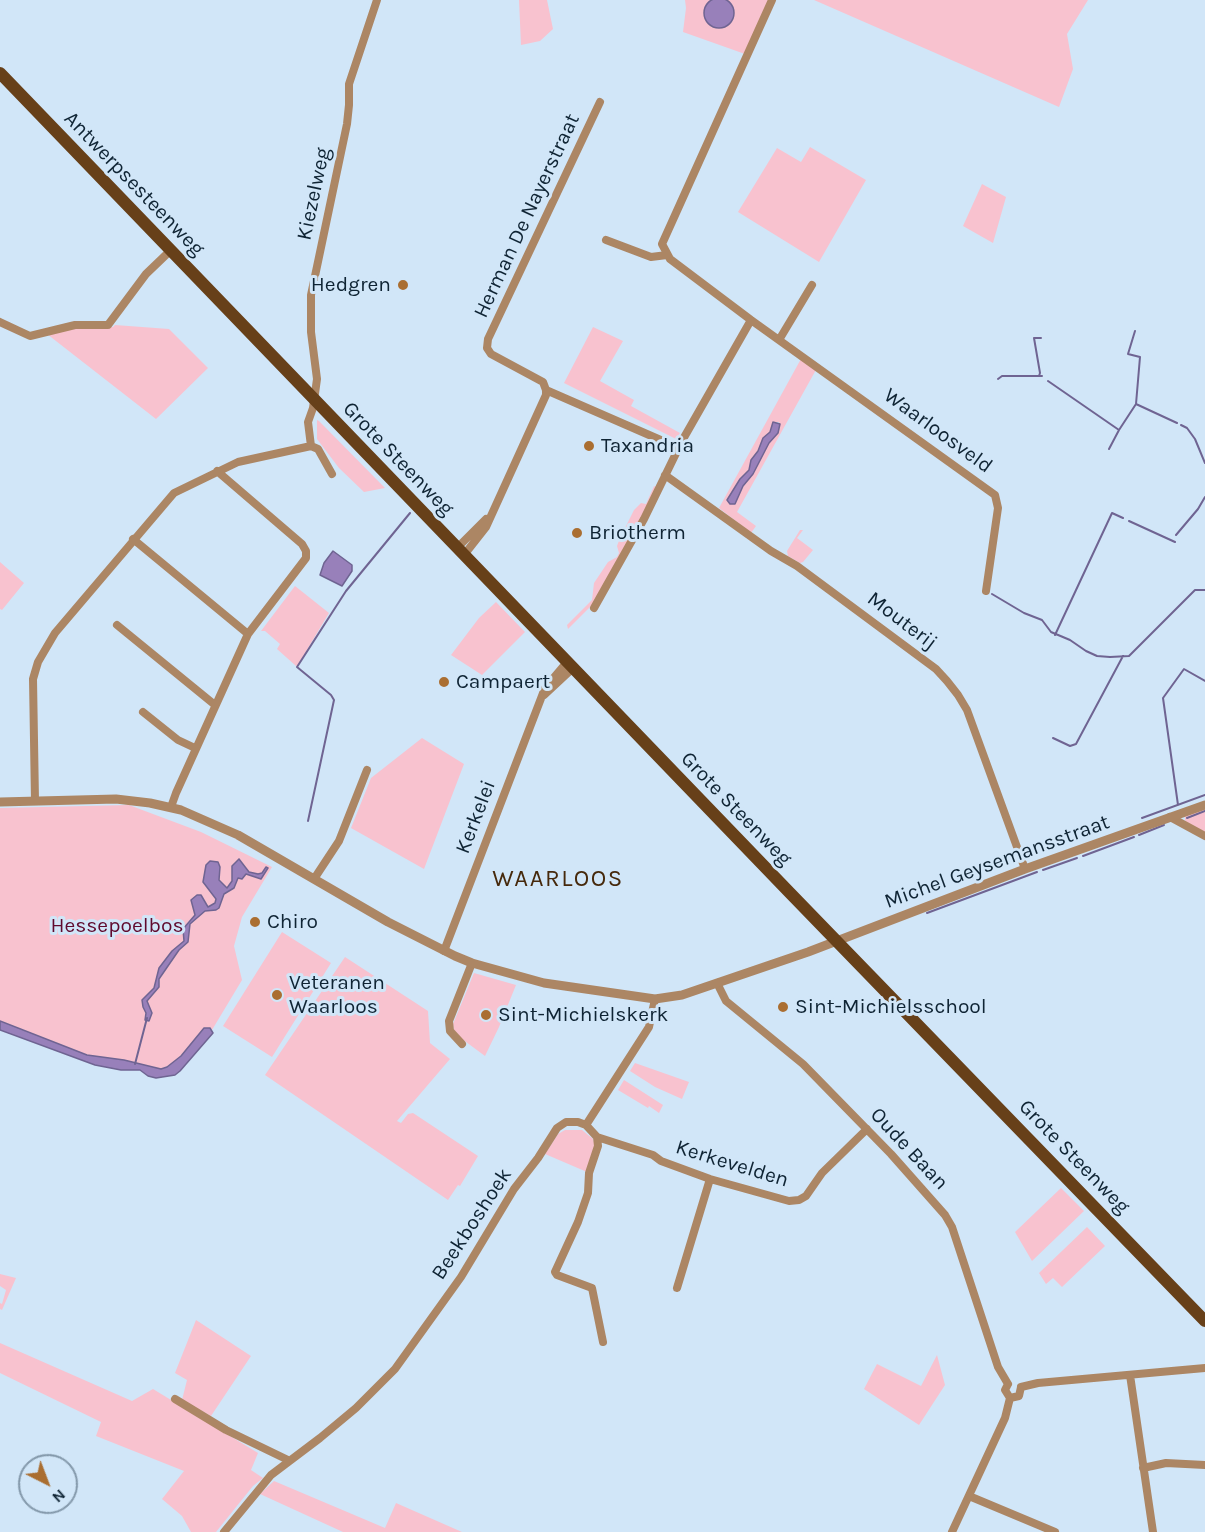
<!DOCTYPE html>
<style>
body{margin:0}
#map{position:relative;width:1205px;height:1532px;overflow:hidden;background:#d1e6f8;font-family:Karla,sans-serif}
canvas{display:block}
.north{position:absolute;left:18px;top:1454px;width:60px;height:60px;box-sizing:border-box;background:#d1e6f8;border:2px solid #8398aa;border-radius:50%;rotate:138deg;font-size:16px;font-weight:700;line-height:24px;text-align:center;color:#0f2434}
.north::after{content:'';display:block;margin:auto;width:21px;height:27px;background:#aa6e31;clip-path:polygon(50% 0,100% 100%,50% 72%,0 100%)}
</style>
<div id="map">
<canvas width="1205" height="1532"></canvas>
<div class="north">N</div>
</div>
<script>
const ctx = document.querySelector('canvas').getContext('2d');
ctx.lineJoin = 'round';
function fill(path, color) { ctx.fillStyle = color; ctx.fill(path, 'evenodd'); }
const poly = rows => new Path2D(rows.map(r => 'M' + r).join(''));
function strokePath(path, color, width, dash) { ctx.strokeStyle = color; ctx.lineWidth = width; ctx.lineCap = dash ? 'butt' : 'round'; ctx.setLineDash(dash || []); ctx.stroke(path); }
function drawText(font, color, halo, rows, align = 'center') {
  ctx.font = font + ' Karla,sans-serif'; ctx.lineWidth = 6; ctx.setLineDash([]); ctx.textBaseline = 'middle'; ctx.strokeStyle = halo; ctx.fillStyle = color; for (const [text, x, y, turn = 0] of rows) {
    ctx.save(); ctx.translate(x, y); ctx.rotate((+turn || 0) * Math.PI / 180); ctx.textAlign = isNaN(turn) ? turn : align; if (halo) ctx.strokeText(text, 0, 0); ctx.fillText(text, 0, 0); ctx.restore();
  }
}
const green = poly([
 [519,0,547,0,553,29,540,41,521,45],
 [685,0,769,0,745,54,683,32,686,8],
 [814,0,1088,0,1067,34,1073,69,1059,107],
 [810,147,866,180,819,262,738,212,777,148,801,162],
 [982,184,1006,197,993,243,963,226],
 [115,325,169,329,208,368,156,419,47,334,74,327,113,327],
 [593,327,623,341,600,381,634,400,631,406,680,433,676,439,564,383],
 [802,357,817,368,737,512,756,526,751,533,719,508],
 [774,422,779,422,780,428,769,443,753,474,743,486,737,497,728,498,740,479,750,469,751,460,758,451,763,438,770,432],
 [317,420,319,421,385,488,364,492,339,468,317,439],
 [654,486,656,487,647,507,592,605,568,629,567,625,592,600,594,583,608,562,617,557,619,553,617,546,620,538,634,510,641,503,646,504],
 [800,530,803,530,797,538,813,550,803,562,800,563,788,556,787,551],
 [0,562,24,583,2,610,0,609],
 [295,586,329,613,298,665,296,666,277,649,280,644,265,631,261,631],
 [496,602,525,632,482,675,451,655,479,618],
 [422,738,464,764,424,869,351,828,371,778],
 [129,805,201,832,272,867,242,917,234,946,242,980,212,1030,210,1028,172,1064,161,1069,124,1060,87,1055,0,1021,0,808],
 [1205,809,1205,833,1187,824,1185,820,1185,816],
 [282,932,331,963,272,1057,223,1026],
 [345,957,428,1011,430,1043,450,1059,397,1121,401,1123,408,1114,413,1113,478,1156,460,1186,458,1185,448,1200,265,1075],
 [474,973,516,985,499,1027,485,1056,462,1039,454,1030,453,1024],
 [635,1063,689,1082,682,1099,655,1087,630,1071],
 [624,1080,663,1105,659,1113,649,1106,648,1108,618,1090],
 [565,1130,582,1130,593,1139,595,1146,587,1172,545,1154,558,1134],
 [1061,1188,1084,1211,1032,1261,1015,1232],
 [1087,1227,1105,1246,1062,1287,1053,1278,1046,1284,1039,1273],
 [0,1274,16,1278,2,1310,0,1309,0,1303,2,1304,6,1290,0,1286],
 [196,1320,251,1356,211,1416,182,1400,187,1380,175,1373],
 [0,1343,132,1401,153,1389,258,1453,251,1470,263,1478,253,1486,216,1532,191,1532,182,1516,162,1499,184,1471,96,1436,101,1422,0,1373],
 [937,1355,945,1385,919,1425,864,1389,877,1364,921,1386],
 [274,1481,385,1528,396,1503,462,1532,343,1532,260,1494]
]);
const water = poly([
 '704 13a15 15 0 1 1 30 0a15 15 0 1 1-30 0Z',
 [773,422,780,424,778,433,769,443,753,474,743,486,735,504,730,504,727,500,740,479,749,470,751,460,758,451,763,438,770,432,773,422],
 [333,551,352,565,352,571,342,586,320,575,324,563,333,551],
 [239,859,249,872,258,874,262,873,266,867,268,868,261,879,246,874,242,879,238,878,234,888,224,894,219,908,216,910,205,911,190,924,188,942,179,950,159,979,159,987,147,1001,152,1013,149,1021,145,1020,146,1013,143,1007,142,1000,154,988,159,968,172,951,184,941,183,929,195,915,191,900,197,895,201,895,208,907,215,903,216,899,203,882,206,865,210,861,218,862,220,867,219,880,227,888,232,881,232,866,239,859],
 [0,1021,87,1055,124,1060,161,1069,167,1067,181,1056,204,1028,210,1028,213,1033,180,1071,175,1075,156,1078,148,1076,140,1070,121,1070,95,1065,0,1030,0,1021]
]);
const stream = poly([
 [1039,376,1040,373,1034,338,1041,338],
 [998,379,1002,376,1042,376],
 [1048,381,1119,430,1109,449],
 [1136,404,1177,423],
 [1181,425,1187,428,1195,439,1205,463],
 [1119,430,1136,404,1140,357,1128,354,1135,331],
 [1129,521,1175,542],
 [1176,535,1198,509,1205,497],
 [992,594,1024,613,1042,620,1051,632,1070,640,1086,651,1097,656,1110,657,1129,656,1195,590,1205,590],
 [1055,635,1112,513,1123,518],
 [1053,738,1070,746,1076,744,1123,656],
 [1178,805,1163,698,1184,669,1205,681],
 [1142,818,1205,795],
 [1187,818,1205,811],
 [308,821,334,700,331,695,297,667,346,591,410,513],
 [1139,835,1164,825],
 [1083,856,1134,837],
 [1043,870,1077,858],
 [927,913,1037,872],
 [135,1064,147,1018]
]);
const minor = poly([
 [772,0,662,244,670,259,751,320,995,495,998,508,986,591],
 [606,240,651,257,667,255],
 [0,322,30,336,75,325,108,325,146,274,171,250],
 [779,340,812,285],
 [546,390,679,448],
 [311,446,318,449,332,474],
 [665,475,771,551,797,566,936,669,947,681,958,695,967,710,1025,869],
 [133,539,248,634],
 [457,548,486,519],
 [464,555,486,527,546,395,546,390,543,382,491,354,487,348,488,339,600,102],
 [594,608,644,519,682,441,751,320],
 [117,625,215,705],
 [544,695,573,668],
 [143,712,178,740,195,748],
 [35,801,33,679,38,662,55,633,174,493,238,462,311,446,308,422,313,408,317,379,311,332,311,295,347,124,349,105,349,84,377,0],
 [171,807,176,793,248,634,306,558,306,551,302,544,217,471],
 [1170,817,1205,836],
 [314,879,339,841,367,770],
 [444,951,545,688,567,662],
 [717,983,726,1001,803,1064,891,1154,945,1215,952,1227,998,1367,1008,1384],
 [462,1044,450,1031,449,1021,472,963],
 [586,1125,597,1137,598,1146,589,1173,588,1193,578,1222,555,1272,557,1275,592,1288,603,1342],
 [597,1137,653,1155,661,1161,710,1179,789,1201,799,1200,806,1196,822,1173,867,1129],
 [677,1288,710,1179],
 [1130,1375,1153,1532],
 [1008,1384,1005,1390,1010,1398],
 [1021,1387,1038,1383,1205,1368],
 [1010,1398,1019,1396,1021,1387],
 [175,1399,226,1430,288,1460],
 [1143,1468,1166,1463,1205,1465],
 [969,1496,1055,1532],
 [224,1532,271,1475,320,1438,356,1408,395,1369,461,1277,514,1189,538,1158,557,1128,566,1122,578,1122,586,1125,649,1027,655,999],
 [952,1532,1005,1418,1010,1398]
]);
const tertiary = poly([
 [0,802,116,799,150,803,181,810,238,835,388,922,455,956,472,963,544,983,655,999,682,995,808,952,1025,869,1205,805]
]);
const primary = poly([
 [0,73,790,893,1205,1321]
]);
const markers = [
 [403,285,6,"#aa6e31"],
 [589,446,6,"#aa6e31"],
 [577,533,6,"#aa6e31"],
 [444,682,6,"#aa6e31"],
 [255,922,6,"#aa6e31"],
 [277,995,6,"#aa6e31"],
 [783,1007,6,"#aa6e31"],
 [486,1015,6,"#aa6e31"]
];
const streetNames = [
 ["Antwerpsesteenweg",134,184,46],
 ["Kiezelweg",314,194,-78],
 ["Herman De Nayerstraat",527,216,-65],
 ["Waarloosveld",938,431,36],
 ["Grote Steenweg",398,459,46],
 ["Mouterij",902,621,37],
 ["Grote Steenweg",736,809,46],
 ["Kerkelei",476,817,-69],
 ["Michel Geysemansstraat",997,862,-20],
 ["Oude Baan",909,1149,47],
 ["Grote Steenweg",1074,1157,46],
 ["Kerkevelden",732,1164,17],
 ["Beekboshoek",472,1224,-57]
];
const poiNames = [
 ["Hedgren",391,285,"right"],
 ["Taxandria",601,446],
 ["Briotherm",589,533],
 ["Campaert",456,682],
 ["Chiro",267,922],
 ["Veteranen",289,983],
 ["Waarloos",289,1007],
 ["Sint-Michielsschool",795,1007],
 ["Sint-Michielskerk",498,1015]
];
const parkNames = [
 ["Hessepoelbos",117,926]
];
const quarterNames = [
 ["WAARLOOS",558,879]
];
fill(green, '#f8c2cf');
fill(water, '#9880ba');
strokePath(water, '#6f6492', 1.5);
strokePath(stream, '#6f6492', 2);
strokePath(minor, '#ac8664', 8);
strokePath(tertiary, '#ac8664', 9);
strokePath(primary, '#674019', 12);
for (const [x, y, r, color] of markers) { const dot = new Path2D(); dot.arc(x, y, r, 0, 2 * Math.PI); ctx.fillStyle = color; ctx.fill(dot); strokePath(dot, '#d1e6f8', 2); }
drawText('21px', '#0f2434', '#d1e6f8', streetNames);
drawText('21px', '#0f2434', '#d1e6f8', poiNames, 'left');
drawText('21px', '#600a2e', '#d1e6f8', parkNames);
ctx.letterSpacing = '1.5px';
drawText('24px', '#46290c', '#d1e6f8', quarterNames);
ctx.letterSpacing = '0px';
</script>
